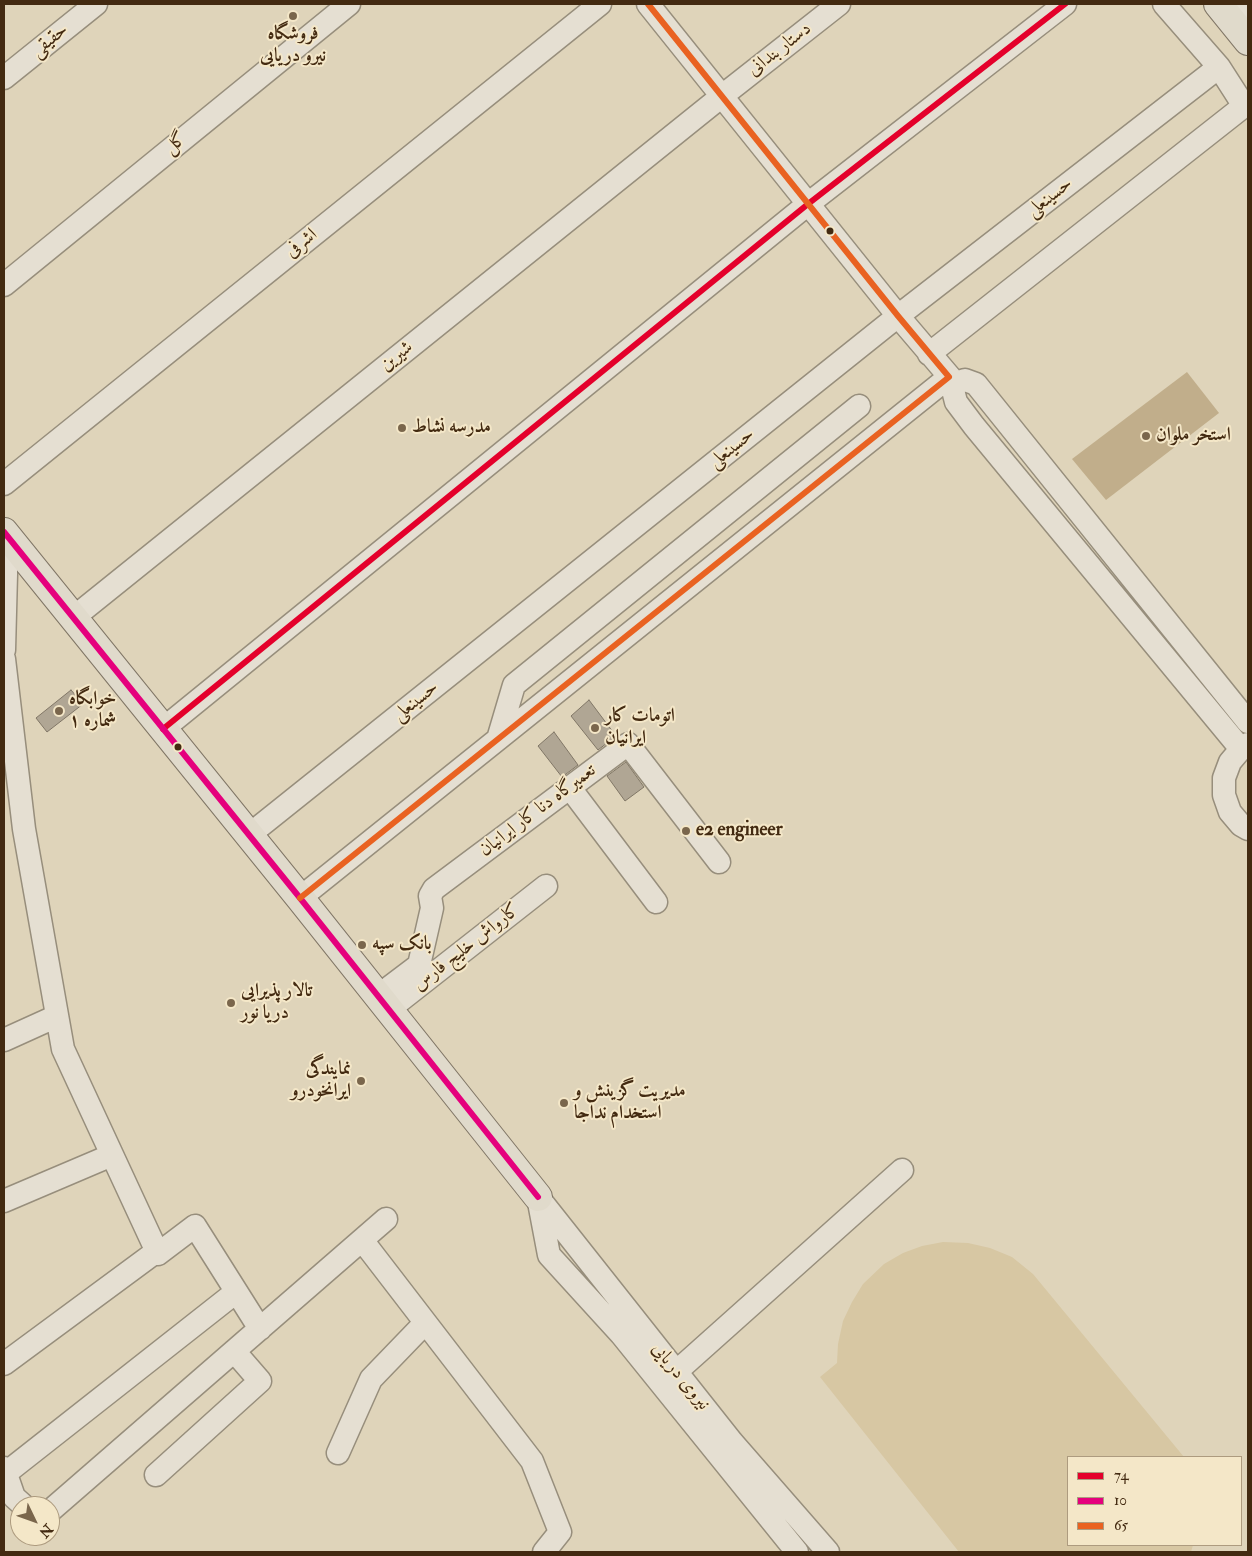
<!DOCTYPE html>
<meta charset="utf-8">
<style>
body{margin:0}
#map{position:relative;width:1252px;height:1556px;overflow:hidden;background:#dfd4ba;font-family:"IM FELL Double Pica",serif}
canvas{display:block}
.frame{position:absolute;inset:0;border:5px solid #432a11;pointer-events:none}
.legend{position:absolute;left:1067px;top:1456px;width:175px;height:90px;box-sizing:border-box;background:#f4e7c8;border:1px solid #ad9b7f;margin:0;padding:6px 9px;list-style:none;font-size:15px;color:#432a11}
.legend li{display:flex;align-items:center;gap:10px;height:25px}
.legend b{width:25px;border:1px solid #ad9b7f}
.north{position:absolute;left:10px;top:1496px;width:50px;height:50px;box-sizing:border-box;background:#f4e7c8;border:1px solid #ad9b7f;border-radius:50%;rotate:132deg;font-size:14px;font-weight:700;line-height:20px;text-align:center;color:#432a11}
.north::after{content:'';display:block;margin:auto;width:18px;height:22px;background:#7a664c;clip-path:polygon(50% 0,100% 100%,50% 72%,0 100%)}
</style>
<div id="map">
<canvas width="1252" height="1556"></canvas>
<div class="frame"></div>
<ul class="legend">
<li><b style="height:6px;background:#e4002b"></b>74</li>
<li><b style="height:6px;background:#e5007d"></b>10</li>
<li><b style="height:6px;background:#e96221"></b>65</li>
</ul>
<div class="north">N</div>
</div>
<script>
const ctx = document.querySelector('canvas').getContext('2d');
ctx.lineJoin = 'round';
function fill(path, color) { ctx.fillStyle = color; ctx.fill(path, 'evenodd'); }
const poly = rows => new Path2D(rows.map(r => 'M' + r).join(''));
function strokePath(path, color, width, dash) { ctx.strokeStyle = color; ctx.lineWidth = width; ctx.lineCap = dash ? 'butt' : 'round'; ctx.setLineDash(dash || []); ctx.stroke(path); }
function drawText(font, color, halo, rows, align = 'center') {
  ctx.font = font + ' "IM FELL Double Pica",Amiri,serif'; ctx.lineWidth = 4; ctx.setLineDash([]); ctx.textBaseline = 'middle'; ctx.strokeStyle = halo; ctx.fillStyle = color; for (const [text, x, y, turn = 0] of rows) {
    ctx.save(); ctx.translate(x, y); ctx.rotate((+turn || 0) * Math.PI / 180); ctx.textAlign = isNaN(turn) ? turn : align; if (halo) ctx.strokeText(text, 0, 0); ctx.fillText(text, 0, 0); ctx.restore();
  }
}
const green = poly([
 [943,1242,968,1243,990,1248,1012,1257,1033,1274,1184,1457,1068,1457,1068,1545,1193,1545,1191,1552,959,1552,820,1377,837,1363,838,1344,843,1321,852,1302,863,1284,884,1264,903,1253,922,1246]
]);
const water = poly([
 [1187,372,1219,413,1106,500,1072,459]
]);
const building = poly([
 [71,690,83,704,47,732,36,718,71,690],
 [589,700,616,736,598,750,571,716,589,700],
 [554,732,578,765,562,777,538,746,554,732],
 [626,762,644,787,625,801,607,776,626,762]
]);
const minor = poly([
 [648,4,898,316,955,383,953,390,956,402,974,426,1241,749],
 [1241,4,1248,13],
 [4,78,96,4],
 [4,285,349,4],
 [929,354,1244,106,1219,67,1164,4],
 [955,383,965,380,976,384,1248,722],
 [4,484,600,4],
 [73,618,722,96,839,4],
 [4,650,7,536],
 [4,659,24,829,63,1049,158,1254,195,1226,260,1329],
 [163,729,808,204,1065,4],
 [498,739,514,685,859,406],
 [1248,744,1241,749,1230,762,1224,778,1224,795,1230,812,1241,825,1248,829],
 [570,788,656,902],
 [249,835,898,316,1219,67],
 [300,898,949,377],
 [378,996,419,965,432,908,430,896,434,889,628,744,719,862],
 [388,1010,546,886],
 [4,1040,57,1016],
 [4,1201,112,1155],
 [362,1240,532,1461,560,1532,544,1552],
 [4,1364,157,1251],
 [676,1372,902,1170],
 [338,1453,371,1379,425,1323],
 [4,1468,14,1497,24,1506],
 [6,1473,236,1292],
 [156,1475,260,1381,234,1351],
 [50,1511,386,1219],
 [797,1552,621,1334,549,1255,538,1197,732,1442,828,1552]
]);
const major = poly([
 [4,532,300,898,538,1197]
]);
const highway = poly([
 [1218,4,1248,41]
]);
const bus1 = poly([
 [163,729,808,204,1065,4]
]);
const bus2 = poly([
 [4,532,300,898,538,1197]
]);
const bus3 = poly([
 [300,898,949,377,898,316,648,4]
]);
const markers = [
 [293,16,5,"#7a664c"],
 [830,231,4.5,"#432a11"],
 [402,428,5,"#7a664c"],
 [1146,436,5,"#7a664c"],
 [59,711,5,"#7a664c"],
 [595,728,5,"#7a664c"],
 [178,747,4.5,"#432a11"],
 [686,831,5,"#7a664c"],
 [362,945,5,"#7a664c"],
 [231,1003,5,"#7a664c"],
 [361,1081,5,"#7a664c"],
 [564,1103,5,"#7a664c"]
];
const poiNames = [
 ["فروشگاه",293,35,"center"],
 ["نیرو دریایی",293,57,"center"],
 ["مدرسه نشاط",412,428],
 ["استخر ملوان",1156,436],
 ["خوابگاه",69,700],
 ["شماره ۱",69,722],
 ["اتومات کار",605,717],
 ["ایرانیان",605,739],
 ["e2 engineer",696,831],
 ["بانک سپه",372,945],
 ["تالار پذیرایی",241,992],
 ["دریا نور",241,1014],
 ["نمایندگی",351,1070,"right"],
 ["ایرانخودرو",351,1092,"right"],
 ["مدیریت گزینش و",574,1092],
 ["استخدام نداجا",574,1114]
];
const streetNames = [
 ["حقیقی",50,41,-39],
 ["دستار بندانی",780,50,-38],
 ["گل",176,144,-39],
 ["حسینعلی",1050,198,-38],
 ["اشرفی",302,244,-39],
 ["شیرین",397,357,-39],
 ["حسینعلی",732,449,-39],
 ["حسینعلی",416,702,-39],
 ["تعمیرگاه دنا کار ایرانیان",538,811,-37],
 ["کارواش خلیج فارس",467,948,-38],
 ["نیروی دریایی",680,1377,51]
];
fill(green, '#d7c7a3');
fill(water, '#c1ae8b');
fill(building, '#b0a694');
strokePath(building, '#807666', 1);
strokePath(minor, '#978e7c', 25);
strokePath(major, '#807666', 30);
strokePath(highway, '#807666', 30);
strokePath(minor, '#e5dfd2', 22);
strokePath(major, '#e0dacb', 28);
strokePath(highway, '#e0dacb', 28);
strokePath(bus1, '#e4002b', 6);
strokePath(bus2, '#e5007d', 6);
strokePath(bus3, '#e96221', 6);
for (const [x, y, r, color] of markers) { const dot = new Path2D(); dot.arc(x, y, r, 0, 2 * Math.PI); ctx.fillStyle = color; ctx.fill(dot); strokePath(dot, '#f4e7c8', 2); }
drawText('bold 19px', '#432a11', '#f4e7c8', poiNames, 'left');
drawText('19px', '#432a11', '#f4e7c8', streetNames);
</script>
